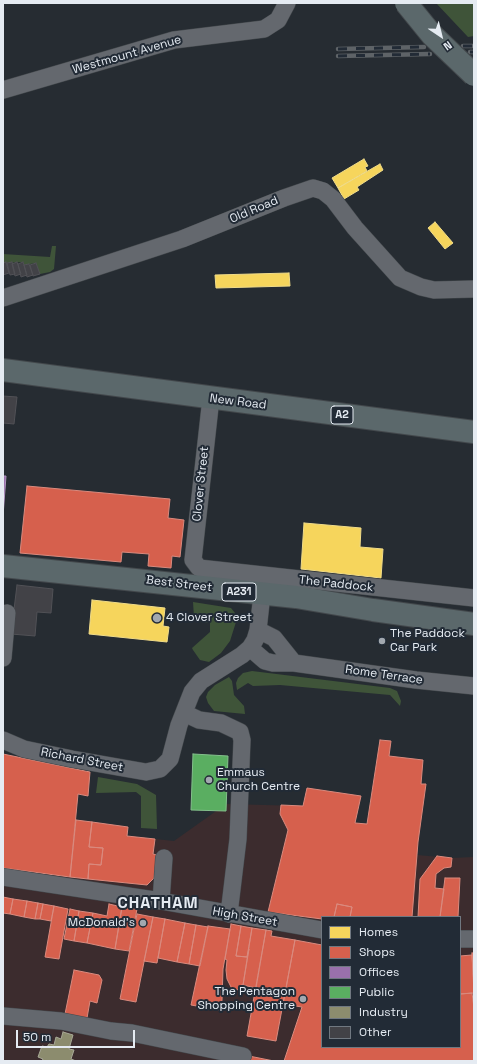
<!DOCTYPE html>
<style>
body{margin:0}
#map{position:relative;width:477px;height:1064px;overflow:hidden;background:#262c32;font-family:"Space Grotesk",sans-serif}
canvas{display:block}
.frame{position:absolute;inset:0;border:4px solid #e5ebf2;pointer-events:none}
.legend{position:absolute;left:321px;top:916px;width:140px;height:132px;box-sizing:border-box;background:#222b36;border:1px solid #707881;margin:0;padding:5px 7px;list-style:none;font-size:12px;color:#e5ebf2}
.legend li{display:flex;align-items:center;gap:8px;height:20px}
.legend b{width:20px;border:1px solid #707881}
.north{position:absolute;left:421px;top:16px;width:40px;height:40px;-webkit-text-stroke:3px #222b36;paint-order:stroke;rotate:145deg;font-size:11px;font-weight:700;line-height:16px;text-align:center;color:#e5ebf2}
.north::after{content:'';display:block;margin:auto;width:14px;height:18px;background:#e5ebf2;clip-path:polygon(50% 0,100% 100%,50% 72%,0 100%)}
.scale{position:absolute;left:16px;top:1030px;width:119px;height:18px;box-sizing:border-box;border:2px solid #e5ebf2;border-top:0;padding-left:5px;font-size:12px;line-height:14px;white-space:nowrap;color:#e5ebf2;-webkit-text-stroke:3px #222b36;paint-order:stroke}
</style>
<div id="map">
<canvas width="477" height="1064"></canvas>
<div class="frame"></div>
<ul class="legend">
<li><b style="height:11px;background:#f6d55c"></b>Homes</li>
<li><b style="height:11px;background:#d6604d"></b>Shops</li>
<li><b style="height:11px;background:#9970ab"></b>Offices</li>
<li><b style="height:11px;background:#5aae61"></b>Public</li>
<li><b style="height:11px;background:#8c8c6e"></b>Industry</li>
<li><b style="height:11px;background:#424247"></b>Other</li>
</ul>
<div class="north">N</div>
<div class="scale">50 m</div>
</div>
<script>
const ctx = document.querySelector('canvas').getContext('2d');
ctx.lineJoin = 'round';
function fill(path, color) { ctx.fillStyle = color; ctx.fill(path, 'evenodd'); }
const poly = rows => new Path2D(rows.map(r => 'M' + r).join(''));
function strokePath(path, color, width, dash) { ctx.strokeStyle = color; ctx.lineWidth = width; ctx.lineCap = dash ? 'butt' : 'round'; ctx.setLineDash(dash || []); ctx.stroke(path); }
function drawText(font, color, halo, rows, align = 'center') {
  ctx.font = font + ' "Space Grotesk",sans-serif'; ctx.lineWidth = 4; ctx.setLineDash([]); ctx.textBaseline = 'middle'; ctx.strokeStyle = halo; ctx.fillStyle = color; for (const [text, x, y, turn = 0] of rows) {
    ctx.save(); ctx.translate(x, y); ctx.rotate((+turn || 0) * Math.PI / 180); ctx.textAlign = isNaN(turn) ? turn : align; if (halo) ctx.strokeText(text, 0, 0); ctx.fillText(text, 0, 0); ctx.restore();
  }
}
const commercial = poly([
 [380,740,391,741,389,756,421,784,426,784,417,855,452,858,474,857,474,1061,3,1061,3,868,70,877,76,820,128,827,127,836,174,841,226,804,303,806,307,788,361,796,355,822,367,824],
 [322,917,460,917,460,1047,322,1047]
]);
const green = poly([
 [436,3,474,3,474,36,468,37],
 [52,246,56,246,54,269,50,272,40,274,36,263,24,265,23,262,3,263,3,254,50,257],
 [193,602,231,608,235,613,236,622,230,641,221,653,209,662,200,660,193,650,192,648,210,632,210,622,203,623,194,617],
 [252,671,390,688,397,691,401,701,400,706,390,695,280,685,253,686,248,683,237,690,236,683,238,678,243,673],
 [229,677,232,681,234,695,244,706,245,714,214,711,208,703,206,697,208,692,215,685],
 [98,777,137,784,156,795,157,829,141,828,141,796,136,792,96,793]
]);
const homes = poly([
 [364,159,368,166,365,167,367,171,338,188,332,178,364,159],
 [380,164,383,170,357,187,359,190,344,199,338,188,380,164],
 [435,222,453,243,445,249,428,228,435,222],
 [289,273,290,286,216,288,215,275,289,273],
 [304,523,361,528,360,547,383,549,381,578,301,569,304,523],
 [92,600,165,608,163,626,169,627,167,642,89,634,92,600]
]);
const shops = poly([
 [27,486,170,499,168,518,184,520,180,557,172,556,171,568,148,566,149,554,122,552,121,562,20,553,27,486],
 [380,740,391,741,389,756,423,760,421,784,426,784,418,842,412,917,350,917,352,907,337,904,334,917,322,917,322,919,268,912,288,830,280,814,281,805,303,806,307,788,361,796,355,823,367,824,380,740],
 [3,754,90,772,88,796,78,794,70,877,3,868,3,754],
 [76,820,92,822,89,847,103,848,101,865,89,864,88,879,70,877,76,820],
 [92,822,128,827,127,836,155,839,153,854,157,855,154,878,147,885,88,879,89,864,101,865,103,848,89,847,92,822],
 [437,856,452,858,451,867,444,868,436,874,435,888,444,889,440,917,418,917,420,879,437,856],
 [445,878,460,878,458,917,440,917,445,878],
 [3,897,13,899,10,914,3,913,3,897],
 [13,899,27,901,24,917,10,914,13,899],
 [27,901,38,903,35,919,24,917,27,901],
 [38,903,43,904,40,919,35,919,38,903],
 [43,904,54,906,51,921,40,919,43,904],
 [109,904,122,907,115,949,87,943,93,913,107,916,109,904],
 [337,904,352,907,350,917,334,917,337,904],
 [54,906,68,909,59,959,45,957,54,906],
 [122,907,137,909,129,951,115,949,122,907],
 [70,909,79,911,74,941,64,939,70,909],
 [79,911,93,913,87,943,74,941,79,911],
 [137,914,153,917,136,1002,120,999,137,914],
 [153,917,165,919,157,963,144,961,153,917],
 [165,919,185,923,177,962,158,958,165,919],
 [185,923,196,925,189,964,177,962,185,923],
 [231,924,241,926,236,956,247,957,249,949,243,985,241,985,240,990,232,989,227,979,226,970,227,960,225,959,231,924],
 [196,925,208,927,200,966,189,964,196,925],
 [208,926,230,929,223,969,222,1000,220,1010,191,1005,208,926],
 [241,926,252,928,247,957,236,956,241,926],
 [252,928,266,930,256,988,243,985,252,928],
 [266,930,272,931,271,936,295,940,276,1041,247,1036,266,930],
 [295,940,322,945,322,1047,460,1047,460,994,472,993,474,1008,474,1061,284,1061,302,1007,283,1004,295,940],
 [472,953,474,953,474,986,472,955,472,953],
 [472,955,474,993,460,994,460,956,472,955],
 [74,970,99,975,102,980,97,1003,90,1001,87,1018,65,1014,74,970],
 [249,1056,274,1061,248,1061,249,1056]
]);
const offices = poly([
 [3,476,6,476,3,516,3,476]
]);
const public = poly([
 [193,754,228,756,226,811,191,810,193,754]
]);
const industry = poly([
 [63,1032,73,1035,69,1049,74,1050,71,1059,76,1061,42,1061,43,1059,38,1057,42,1046,47,1047,49,1044,54,1045,56,1037,61,1039,63,1032]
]);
const building = poly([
 [6,262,9,273,3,275,3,263,6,262],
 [12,262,15,274,10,275,7,263,12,262],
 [17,262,21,274,15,276,12,264,17,262],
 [23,262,27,275,21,277,18,264,23,262],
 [36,263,40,274,33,276,30,265,36,263],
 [29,264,33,275,27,277,24,265,29,264],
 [3,396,17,397,14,424,3,423,3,396],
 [17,585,53,589,51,613,37,612,35,636,11,634,17,585]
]);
const street = poly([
 [3,90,174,40,264,29,278,20,287,3],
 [3,298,182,239,284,198,313,188,323,191,333,199,355,228,400,278,421,287,434,290,474,289],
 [211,398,193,560,199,568,474,598],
 [258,630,274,638,294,663],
 [250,648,265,661,273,663,294,663,416,680,474,686],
 [3,658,7,613],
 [184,713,199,720,221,723,240,732,242,740,238,839,229,914],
 [3,740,24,749,72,759,146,772,160,769,170,759,179,725,192,692,201,681,242,655,250,648,255,640,258,630,262,594],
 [3,877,161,901,322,930],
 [161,901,164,858],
 [460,939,474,939],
 [3,1016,61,1021,111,1031,132,1033,243,1056]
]);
const primary = poly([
 [3,370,474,432],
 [3,566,296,597,373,610,474,624]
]);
const rail = poly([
 [463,46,474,46],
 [338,49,424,47],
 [470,52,474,52],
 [338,56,430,54]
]);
const primaryBridge = poly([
 [406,3,432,35,474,75]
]);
const markers = [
 [157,618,5,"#a2a8af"],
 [382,641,4,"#a2a8af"],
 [209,780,4,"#a2a8af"],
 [143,923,4,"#a2a8af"],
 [303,999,4,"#a2a8af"]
];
const shields = [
 [342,415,22],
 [239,592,34]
];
const shieldNames = [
 ["A2",342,415],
 ["A231",239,592]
];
const streetNames = [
 ["Westmount Avenue",127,55,-16],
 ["Old Road",254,210,-23],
 ["New Road",238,402,7],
 ["Clover Street",201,484,-84],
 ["Best Street",179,584,7],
 ["The Paddock",336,584,6],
 ["Rome Terrace",384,675,8],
 ["Richard Street",82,760,11],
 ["High Street",245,917,10]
];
const poiNames = [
 ["4 Clover Street",166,618],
 ["The Paddock",390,634],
 ["Car Park",390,648],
 ["Emmaus",217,773],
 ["Church Centre",217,787],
 ["McDonald's",135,923,"right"],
 ["The Pentagon",295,992,"right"],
 ["Shopping Centre",295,1006,"right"]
];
const districtNames = [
 ["CHATHAM",158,904]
];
fill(commercial, '#3c2c2e');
fill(green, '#3f5439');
fill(homes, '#f6d55c');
strokePath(homes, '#f1dc89', 1);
fill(shops, '#d6604d');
strokePath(shops, '#da8a7e', 1);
fill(offices, '#9970ab');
strokePath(offices, '#b095c0', 1);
fill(public, '#5aae61');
strokePath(public, '#84c08c', 1);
fill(industry, '#8c8c6e');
strokePath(industry, '#a7a896', 1);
fill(building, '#424247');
strokePath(building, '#515156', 1);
strokePath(street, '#43484c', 18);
strokePath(primary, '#43484c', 24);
strokePath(street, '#64686e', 17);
strokePath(primary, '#5b686b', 22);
strokePath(rail, '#5e6367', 4.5);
strokePath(rail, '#222b36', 3, [9]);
strokePath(primaryBridge, '#43484c', 24, []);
strokePath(primaryBridge, '#5b686b', 22);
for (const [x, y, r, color] of markers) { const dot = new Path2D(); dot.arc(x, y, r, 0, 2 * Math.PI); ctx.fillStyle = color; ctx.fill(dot); strokePath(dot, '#222b36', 1.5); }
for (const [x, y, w] of shields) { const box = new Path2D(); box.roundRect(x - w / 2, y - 9, w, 18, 3); ctx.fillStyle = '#222b36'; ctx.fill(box); strokePath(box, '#e5ebf2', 1); }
drawText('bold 11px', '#e5ebf2', null, shieldNames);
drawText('12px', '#e5ebf2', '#222b36', streetNames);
drawText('12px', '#e5ebf2', '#222b36', poiNames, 'left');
ctx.letterSpacing = '1px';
drawText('bold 16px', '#e5ebf2', '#222b36', districtNames);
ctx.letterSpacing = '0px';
</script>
